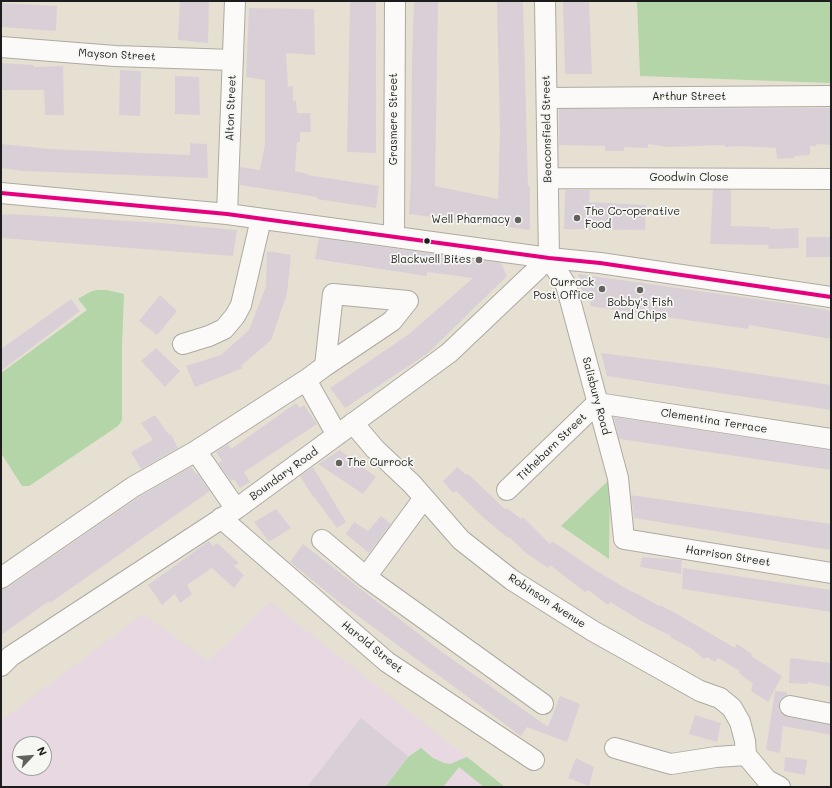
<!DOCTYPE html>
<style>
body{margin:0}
#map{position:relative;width:832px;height:788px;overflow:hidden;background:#e6e0d2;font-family:Mali,sans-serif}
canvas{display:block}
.frame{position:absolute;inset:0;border:2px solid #1c1c1c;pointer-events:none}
.north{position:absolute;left:12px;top:736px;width:40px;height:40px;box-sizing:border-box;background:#f6f6f2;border:1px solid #9f9f9c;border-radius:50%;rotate:64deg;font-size:11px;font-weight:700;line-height:16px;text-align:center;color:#1c1c1c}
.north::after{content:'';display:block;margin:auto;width:14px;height:18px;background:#63615c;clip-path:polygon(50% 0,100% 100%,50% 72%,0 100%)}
</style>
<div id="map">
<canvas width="832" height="788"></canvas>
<div class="frame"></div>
<div class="north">N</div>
</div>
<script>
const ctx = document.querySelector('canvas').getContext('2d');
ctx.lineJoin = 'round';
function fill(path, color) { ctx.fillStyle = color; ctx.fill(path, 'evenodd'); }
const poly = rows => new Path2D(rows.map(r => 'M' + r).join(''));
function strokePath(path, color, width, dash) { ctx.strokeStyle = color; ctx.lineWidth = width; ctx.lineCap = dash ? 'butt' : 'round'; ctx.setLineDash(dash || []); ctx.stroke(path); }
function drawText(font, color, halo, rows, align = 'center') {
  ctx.font = font + ' Mali,sans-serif'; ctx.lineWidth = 3.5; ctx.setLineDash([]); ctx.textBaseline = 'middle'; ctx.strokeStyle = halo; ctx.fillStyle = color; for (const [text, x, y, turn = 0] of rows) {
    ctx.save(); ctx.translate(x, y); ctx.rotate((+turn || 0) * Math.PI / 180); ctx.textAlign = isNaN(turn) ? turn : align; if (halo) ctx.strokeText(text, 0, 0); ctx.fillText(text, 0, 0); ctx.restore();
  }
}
const built = poly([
 [270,602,505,787,1,787,1,722,4,718,143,614,208,661],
 [20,744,44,744,44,768,20,768]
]);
const green = poly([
 [637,1,831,1,831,83,640,76],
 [96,290,107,290,124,294,122,347,122,420,118,426,29,486,22,486,1,453,1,373,87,310,78,299,90,292],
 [610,479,609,559,561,526],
 [421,748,433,758,444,763,450,764,467,757,505,787,484,787,459,767,443,787,385,787,408,757]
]);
const building = poly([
 [180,1,209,1,208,43,178,40],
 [350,1,376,1,376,153,347,152],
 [414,1,438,1,435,186,498,199,500,132,497,1,523,1,528,186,530,186,530,230,409,214,411,178,412,58],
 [563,1,589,1,592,74,565,74],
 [1,3,57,6,56,31,1,27],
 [249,8,314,9,315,55,286,53,288,87,293,86,293,101,296,100,297,113,310,113,311,132,300,132,300,142,297,142,295,171,308,174,307,175,379,186,376,208,317,199,317,197,240,185,240,167,260,170,265,144,265,80,246,77],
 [1,63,34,65,34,67,63,66,64,115,45,115,44,90,1,90],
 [120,70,141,71,140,116,119,115],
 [175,76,199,77,200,115,175,114],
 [831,108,831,145,816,144,816,146,810,146,810,155,794,156,794,158,777,159,776,148,739,146,725,147,725,145,666,147,648,144,648,148,624,147,624,151,605,151,605,146,559,145,559,109],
 [190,143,207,144,208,178,23,171,1,168,1,144,50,149,190,155],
 [565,190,590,190,589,202,646,205,645,230,564,229],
 [713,190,731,190,731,226,770,227,770,229,798,228,799,248,769,249,768,245,710,244],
 [12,214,161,223,237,230,233,256,1,238,1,215],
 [806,237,831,237,831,257,806,257],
 [319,238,501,263,507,276,427,354,345,408,330,388,409,334,473,278,427,272,427,276,315,259],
 [267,251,291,255,287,294,271,340,241,366,243,368,195,387,186,366,221,355,249,330,266,286],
 [578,274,799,305,831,311,831,339,749,325,748,329,590,306,590,301,584,299],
 [160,295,177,311,157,335,139,321],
 [71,299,80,311,1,371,1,349],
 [156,348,180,371,165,387,141,361],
 [601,353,711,367,831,385,831,410,607,376],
 [296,403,300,408,304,405,317,424,244,472,250,482,240,488,234,479,231,481,218,463,222,461,216,452,228,444,231,449],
 [155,415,169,435,171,434,178,448,141,469,131,452,153,440,141,423],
 [614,417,831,450,831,470,619,439],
 [340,450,376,477,363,494,318,464],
 [191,467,196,474,197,473,210,491,50,603,49,601,1,635,1,589,8,587,139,497],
 [313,467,346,522,337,528,314,497,313,497,300,476],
 [457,467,466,475,468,474,506,510,507,508,521,519,523,517,550,544,552,541,595,570,632,592,632,591,659,606,660,605,677,614,735,648,737,644,752,654,751,656,782,676,768,702,751,691,753,684,739,673,740,671,718,658,715,662,707,657,704,659,692,649,670,637,671,636,643,622,610,602,608,605,588,590,585,592,550,565,548,568,526,553,509,537,508,538,485,519,456,491,453,493,443,481],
 [631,495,831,524,831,550,634,518],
 [276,509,291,528,269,542,254,522],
 [381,516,391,524,369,553,346,534,354,522,368,531],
 [209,541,213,546,217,543,239,563,234,566,244,575,234,588,212,568,187,585,192,594,180,603,175,594,162,605,148,585],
 [303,544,442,652,548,727,560,696,580,704,567,742,527,727,521,736,339,602,290,562],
 [642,557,682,560,681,574,640,567],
 [683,568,831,590,831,612,682,589],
 [790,658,831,663,831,687,808,682,807,684,789,683],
 [775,691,787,692,787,695,782,698,779,704,779,710,783,715,788,717,831,725,831,735,783,726,780,753,766,750],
 [695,715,721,723,717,742,689,734],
 [361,718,408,756,385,787,307,787],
 [785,757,807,760,805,775,784,771],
 [576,758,594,767,589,786,568,778]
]);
const minor = poly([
 [545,1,549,258],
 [1,47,115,56,233,60],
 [547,98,831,96],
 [548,178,831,179],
 [1,193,227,214,549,258,600,263,831,297],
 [227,214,235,1],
 [394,237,395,1],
 [549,258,566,285,618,478,624,539,831,573],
 [183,344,209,336,224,329,235,316,241,305,261,219],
 [325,366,392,321,408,301,333,294,325,366,306,380,337,435],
 [353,423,375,449,412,484,461,540,512,580,593,631,700,691,720,698,732,708,740,722,745,741,746,755],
 [196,451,236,509],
 [507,490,597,403,831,439],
 [221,518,387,662,534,760],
 [322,540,366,577,543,704],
 [366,577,424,498],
 [1,578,133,487,196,451,306,380],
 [1,666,11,656,236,509,449,353,549,258],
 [790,706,831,714],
 [615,748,671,764,716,757,746,755],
 [746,755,767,780,780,787]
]);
const bus1 = poly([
 [1,193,227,214,549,258,600,263,831,297]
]);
const markers = [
 [577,218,4,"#63615c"],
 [518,220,4,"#63615c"],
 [427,241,3.5,"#1c1c1c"],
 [479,260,4,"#63615c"],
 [602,289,4,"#63615c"],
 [640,290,4,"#63615c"],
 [339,463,4,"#63615c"]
];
const streetNames = [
 ["Mayson Street",117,55,3],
 ["Arthur Street",689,97],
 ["Alton Street",231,108,-88],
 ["Grasmere Street",394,119,-90],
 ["Beaconsfield Street",547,129,-91],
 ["Goodwin Close",689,178],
 ["Salisbury Road",596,396,75],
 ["Clementina Terrace",714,421,9],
 ["Tithebarn Street",552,447,-44],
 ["Boundary Road",284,474,-36],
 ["Harrison Street",728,556,9],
 ["Robinson Avenue",547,601,33],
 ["Harold Street",372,647,39]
];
const poiNames = [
 ["The Co-operative",585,212,"left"],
 ["Food",585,225,"left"],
 ["Well Pharmacy",510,220],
 ["Blackwell Bites",471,260],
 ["Currock",594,283],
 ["Post Office",594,296],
 ["Bobby's Fish",640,303,"center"],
 ["And Chips",640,316,"center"],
 ["The Currock",347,463,"left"]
];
fill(built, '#e7d8e2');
fill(green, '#b3d5a7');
fill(building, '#d9d0d7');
strokePath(minor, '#adaaa1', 22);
strokePath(minor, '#fbfaf8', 20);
strokePath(bus1, '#e5007d', 4);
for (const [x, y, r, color] of markers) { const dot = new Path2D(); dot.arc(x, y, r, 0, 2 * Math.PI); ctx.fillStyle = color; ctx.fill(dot); strokePath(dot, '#f6f6f2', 1.5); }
drawText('11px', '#1c1c1c', '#f6f6f2', streetNames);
drawText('11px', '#1c1c1c', '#f6f6f2', poiNames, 'right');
</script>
